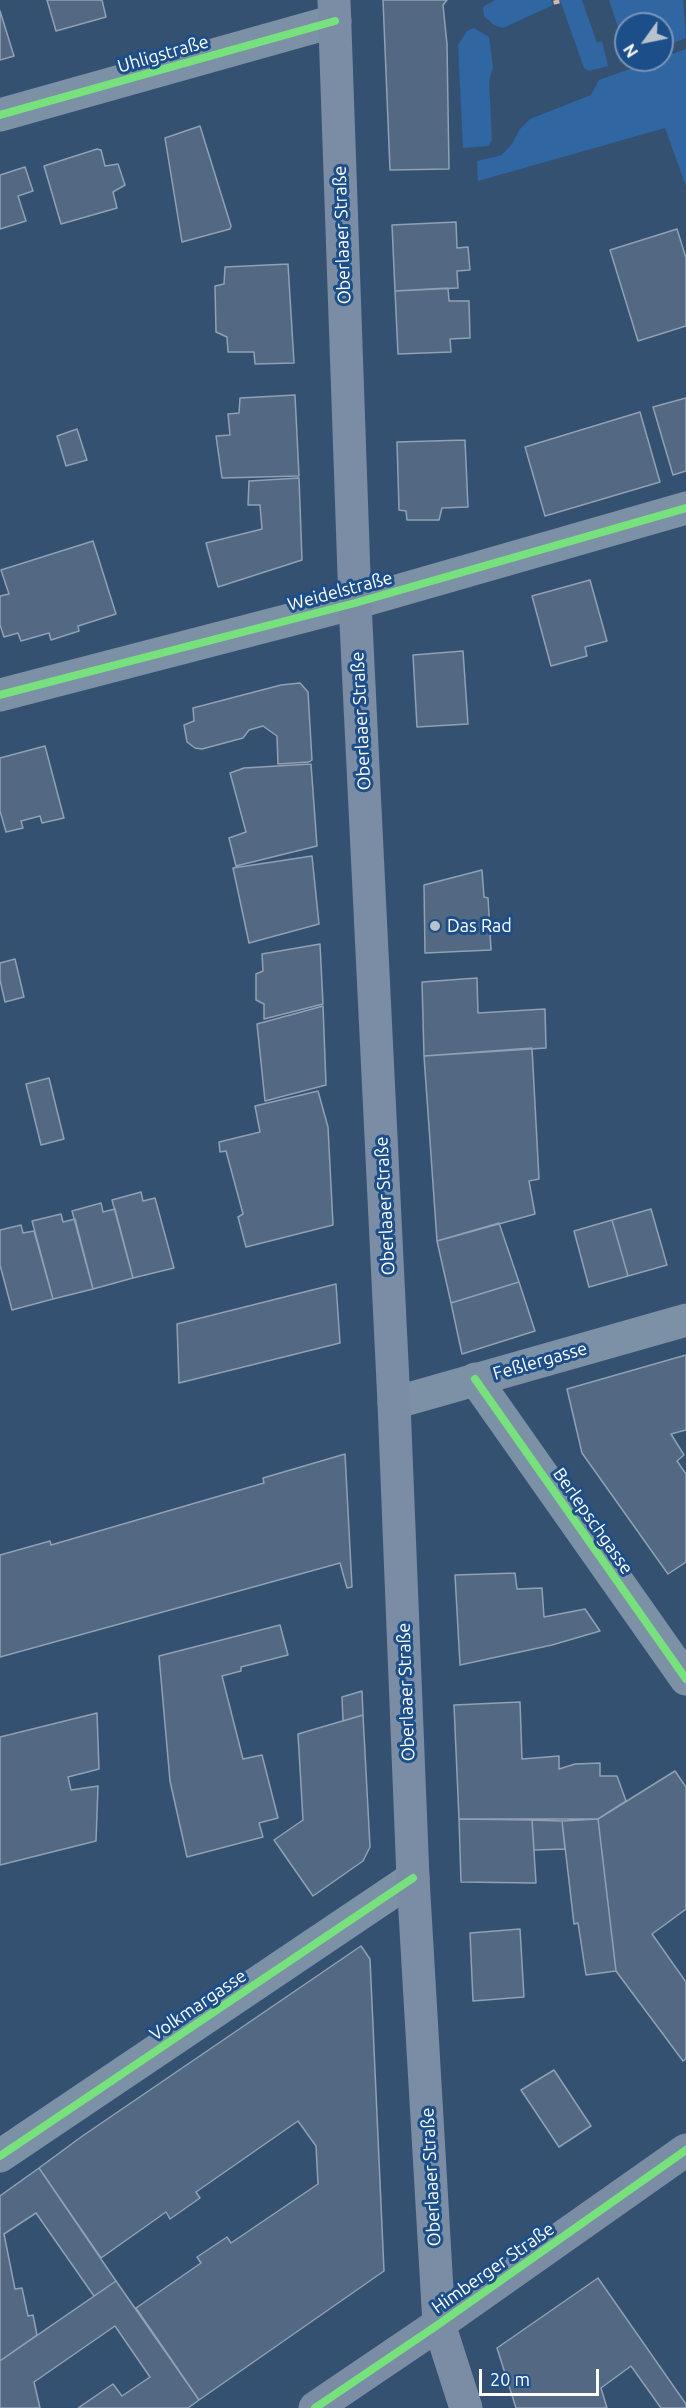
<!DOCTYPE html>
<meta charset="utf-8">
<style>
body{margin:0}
#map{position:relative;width:686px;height:2408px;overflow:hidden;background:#355171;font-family:Ubuntu,sans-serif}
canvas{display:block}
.north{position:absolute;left:614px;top:12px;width:60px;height:60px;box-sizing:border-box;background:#1c4f8a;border:2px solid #7795b9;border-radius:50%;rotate:237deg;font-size:16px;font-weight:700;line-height:24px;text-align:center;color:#fff}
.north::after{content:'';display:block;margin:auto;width:21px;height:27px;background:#b8c2cd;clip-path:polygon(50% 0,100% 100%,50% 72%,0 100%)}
.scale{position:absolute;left:479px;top:2369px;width:120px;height:27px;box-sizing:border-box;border:3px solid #fff;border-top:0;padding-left:8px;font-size:18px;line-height:21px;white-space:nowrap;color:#fff;-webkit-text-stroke:4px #1c4f8a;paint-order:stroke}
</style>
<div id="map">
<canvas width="686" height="2408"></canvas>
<div class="north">N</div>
<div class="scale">20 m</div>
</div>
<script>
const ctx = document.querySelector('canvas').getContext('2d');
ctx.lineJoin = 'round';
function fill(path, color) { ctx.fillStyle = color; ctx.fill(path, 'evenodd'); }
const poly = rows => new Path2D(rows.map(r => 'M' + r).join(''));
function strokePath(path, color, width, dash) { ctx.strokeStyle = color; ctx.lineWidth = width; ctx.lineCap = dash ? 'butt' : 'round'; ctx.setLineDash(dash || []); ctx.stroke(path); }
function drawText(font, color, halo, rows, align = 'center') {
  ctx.font = font + ' Ubuntu,sans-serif'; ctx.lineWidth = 6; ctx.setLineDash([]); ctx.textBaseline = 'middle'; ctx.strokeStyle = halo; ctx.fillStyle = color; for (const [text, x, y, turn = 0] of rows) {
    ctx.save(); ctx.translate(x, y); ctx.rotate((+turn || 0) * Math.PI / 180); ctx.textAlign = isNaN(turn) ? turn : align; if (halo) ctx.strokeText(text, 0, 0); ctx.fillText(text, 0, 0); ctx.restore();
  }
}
const green = poly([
 [495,0,551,0,553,5,503,28,494,25,484,16,483,7],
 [560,0,582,0,597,43,602,41,608,66,589,71,584,68],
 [609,0,683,0,686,38,662,47,662,24,626,24,626,60,620,62,614,42,622,39],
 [474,28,489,37,493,67,489,81,492,140,488,146,463,148,458,45,467,31],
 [686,49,686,186,665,128,478,181,477,161,502,155,512,144,520,129,530,119,591,95,599,80]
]);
const building = poly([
 [47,0,102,0,106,17,56,31,47,0],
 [383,0,447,0,443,5,447,44,449,169,390,170,383,0],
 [0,11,14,56,0,60,0,11],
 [200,126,231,226,230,229,182,242,165,138,200,126],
 [97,149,101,150,105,166,118,164,125,185,113,192,117,208,61,224,44,166,97,149],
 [25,167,33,191,18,196,26,221,0,229,0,175,25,167],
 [456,222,457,248,468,247,470,270,457,271,458,288,395,291,392,225,456,222],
 [677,229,686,258,686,326,638,341,610,250,677,229],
 [288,264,294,363,255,364,254,352,228,352,227,337,216,332,215,286,224,284,225,267,288,264],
 [448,288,449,301,469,301,470,338,450,339,451,352,398,354,395,291,448,288],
 [295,395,299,476,222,478,216,436,230,435,228,414,239,413,240,398,295,395],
 [686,398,686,471,673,475,653,407,686,398],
 [640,412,660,482,545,516,525,447,640,412],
 [77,429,87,460,66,466,57,436,77,429],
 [465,440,468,507,442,508,439,520,407,520,406,511,399,510,397,442,465,440],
 [299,478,302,560,218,587,206,543,262,529,260,505,248,505,249,481,299,478],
 [93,541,116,614,78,626,79,631,51,640,49,633,21,641,18,633,4,637,0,625,0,596,9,594,1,570,93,541],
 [590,580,607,641,585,647,587,656,551,666,532,596,590,580],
 [463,651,468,724,417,727,413,655,463,651],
 [300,683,308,692,312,760,309,762,278,764,277,736,263,726,249,730,243,738,202,749,195,748,187,742,184,725,194,721,193,708,281,685,300,683],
 [45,746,64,818,42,823,40,816,21,821,23,828,6,832,0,811,0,758,45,746],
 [311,764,317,846,236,866,229,838,246,832,230,773,244,768,311,764],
 [312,856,319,924,249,943,233,868,312,856],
 [482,870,484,897,488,898,491,950,425,953,424,885,482,870],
 [320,944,323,1004,264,1019,264,1004,256,1000,256,974,263,971,262,954,320,944],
 [15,959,24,997,5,1002,0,980,0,963,15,959],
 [477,978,478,1013,545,1009,546,1048,424,1056,422,982,477,978],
 [323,1006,326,1085,265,1101,257,1024,323,1006],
 [532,1048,539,1179,529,1181,535,1214,437,1241,424,1056,532,1048],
 [49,1078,64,1139,41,1145,26,1084,49,1078],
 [318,1091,328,1127,333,1225,246,1247,238,1217,243,1214,226,1151,220,1152,219,1142,260,1132,255,1106,318,1091],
 [141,1192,143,1201,155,1198,174,1268,133,1278,112,1200,141,1192],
 [101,1203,103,1212,115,1209,133,1278,93,1289,72,1211,101,1203],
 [651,1209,667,1265,628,1276,612,1220,651,1209],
 [61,1214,63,1222,75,1219,93,1289,53,1299,32,1221,61,1214],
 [612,1220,628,1276,589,1287,574,1231,612,1220],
 [499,1223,519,1282,451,1303,437,1241,499,1223],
 [21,1225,23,1233,34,1231,53,1299,12,1310,0,1265,0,1230,21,1225],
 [519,1282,535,1331,462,1354,451,1303,519,1282],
 [336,1284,340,1343,179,1383,177,1324,336,1284],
 [686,1355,686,1430,671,1434,684,1455,677,1461,686,1474,686,1562,668,1574,582,1453,567,1389,686,1355],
 [345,1454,352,1587,347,1588,340,1563,0,1657,0,1555,50,1541,51,1545,264,1483,263,1478,345,1454],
 [515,1573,517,1589,542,1588,544,1617,585,1609,600,1631,552,1645,460,1665,455,1575,515,1573],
 [280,1625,288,1655,241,1667,241,1671,222,1676,243,1759,262,1755,278,1818,259,1823,263,1837,187,1857,170,1781,159,1656,280,1625],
 [362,1691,363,1715,343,1721,342,1697,362,1691],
 [520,1702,522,1759,559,1756,559,1769,575,1764,600,1763,600,1776,617,1776,626,1801,598,1819,459,1819,454,1705,520,1702],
 [97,1713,99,1769,68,1777,71,1790,98,1786,96,1841,0,1865,0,1737,97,1713],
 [363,1715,370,1847,363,1861,313,1896,274,1840,303,1820,298,1734,363,1715],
 [675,1771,686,1787,686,1909,652,1934,686,1982,686,2059,683,2061,616,1971,598,1819,675,1771],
 [459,1819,532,1820,536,1883,461,1882,459,1819],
 [598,1819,616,1971,586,1975,578,1923,574,1924,562,1821,598,1819],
 [532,1820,562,1821,565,1849,534,1850,532,1820],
 [520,1929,524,1997,473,2001,470,1933,520,1929],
 [361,1946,370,1959,384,2271,199,2400,136,2308,201,2263,197,2257,227,2237,231,2243,318,2184,316,2146,298,2121,196,2192,200,2198,170,2219,166,2212,101,2258,39,2168,81,2137,361,1946],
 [554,2070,591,2126,559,2147,521,2090,554,2070],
 [39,2168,116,2281,94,2296,36,2213,4,2234,15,2289,22,2288,28,2316,33,2315,37,2335,0,2361,0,2196,39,2168],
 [598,2278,686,2404,686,2408,661,2408,631,2366,601,2388,607,2408,516,2408,497,2348,598,2278],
 [116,2281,199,2400,188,2408,78,2408,113,2384,122,2396,150,2377,115,2326,34,2382,40,2408,0,2408,0,2361,116,2281]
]);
const minor = poly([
 [0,115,335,21],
 [0,695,355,603,686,508],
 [475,1379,686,1679],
 [394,1403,686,1320],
 [0,2156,413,1878]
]);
const major = poly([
 [334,0,355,603,394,1403,413,1878,439,2324,466,2408],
 [315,2408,439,2324,686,2150]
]);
const quiet = poly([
 [556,0,557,4]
]);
const cycleway = poly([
 [0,115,335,21],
 [0,695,355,603,686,508],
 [475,1379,686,1679],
 [0,2156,413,1878],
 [315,2408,439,2324,686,2150]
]);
const markers = [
 [435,926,6,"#b8c2cd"]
];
const streetNames = [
 ["Uhligstraße",163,54,-16],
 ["Oberlaaer Straße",342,235,-92],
 ["Weidelstraße",340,591,-15],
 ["Oberlaaer Straße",361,721,-93],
 ["Oberlaaer Straße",385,1206,-93],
 ["Feßlergasse",540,1361,-16],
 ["Berlepschgasse",593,1521,55],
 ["Oberlaaer Straße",406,1692,-92],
 ["Volkmargasse",198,2005,-34],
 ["Oberlaaer Straße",431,2177,-93],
 ["Himberger Straße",493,2268,-35]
];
const poiNames = [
 ["Das Rad",447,926]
];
fill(green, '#3066a1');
fill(building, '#536983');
strokePath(building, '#90a1b4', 1.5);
strokePath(minor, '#7c90a6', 33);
strokePath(major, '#7b8da4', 33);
strokePath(quiet, '#d1b7ad', 6, [12, 6]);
strokePath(cycleway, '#77e17e', 8);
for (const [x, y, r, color] of markers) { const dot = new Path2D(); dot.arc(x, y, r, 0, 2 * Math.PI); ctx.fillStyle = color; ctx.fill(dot); strokePath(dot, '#1c4f8a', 2); }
drawText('18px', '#fff', '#1c4f8a', streetNames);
drawText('18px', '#fff', '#1c4f8a', poiNames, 'left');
</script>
